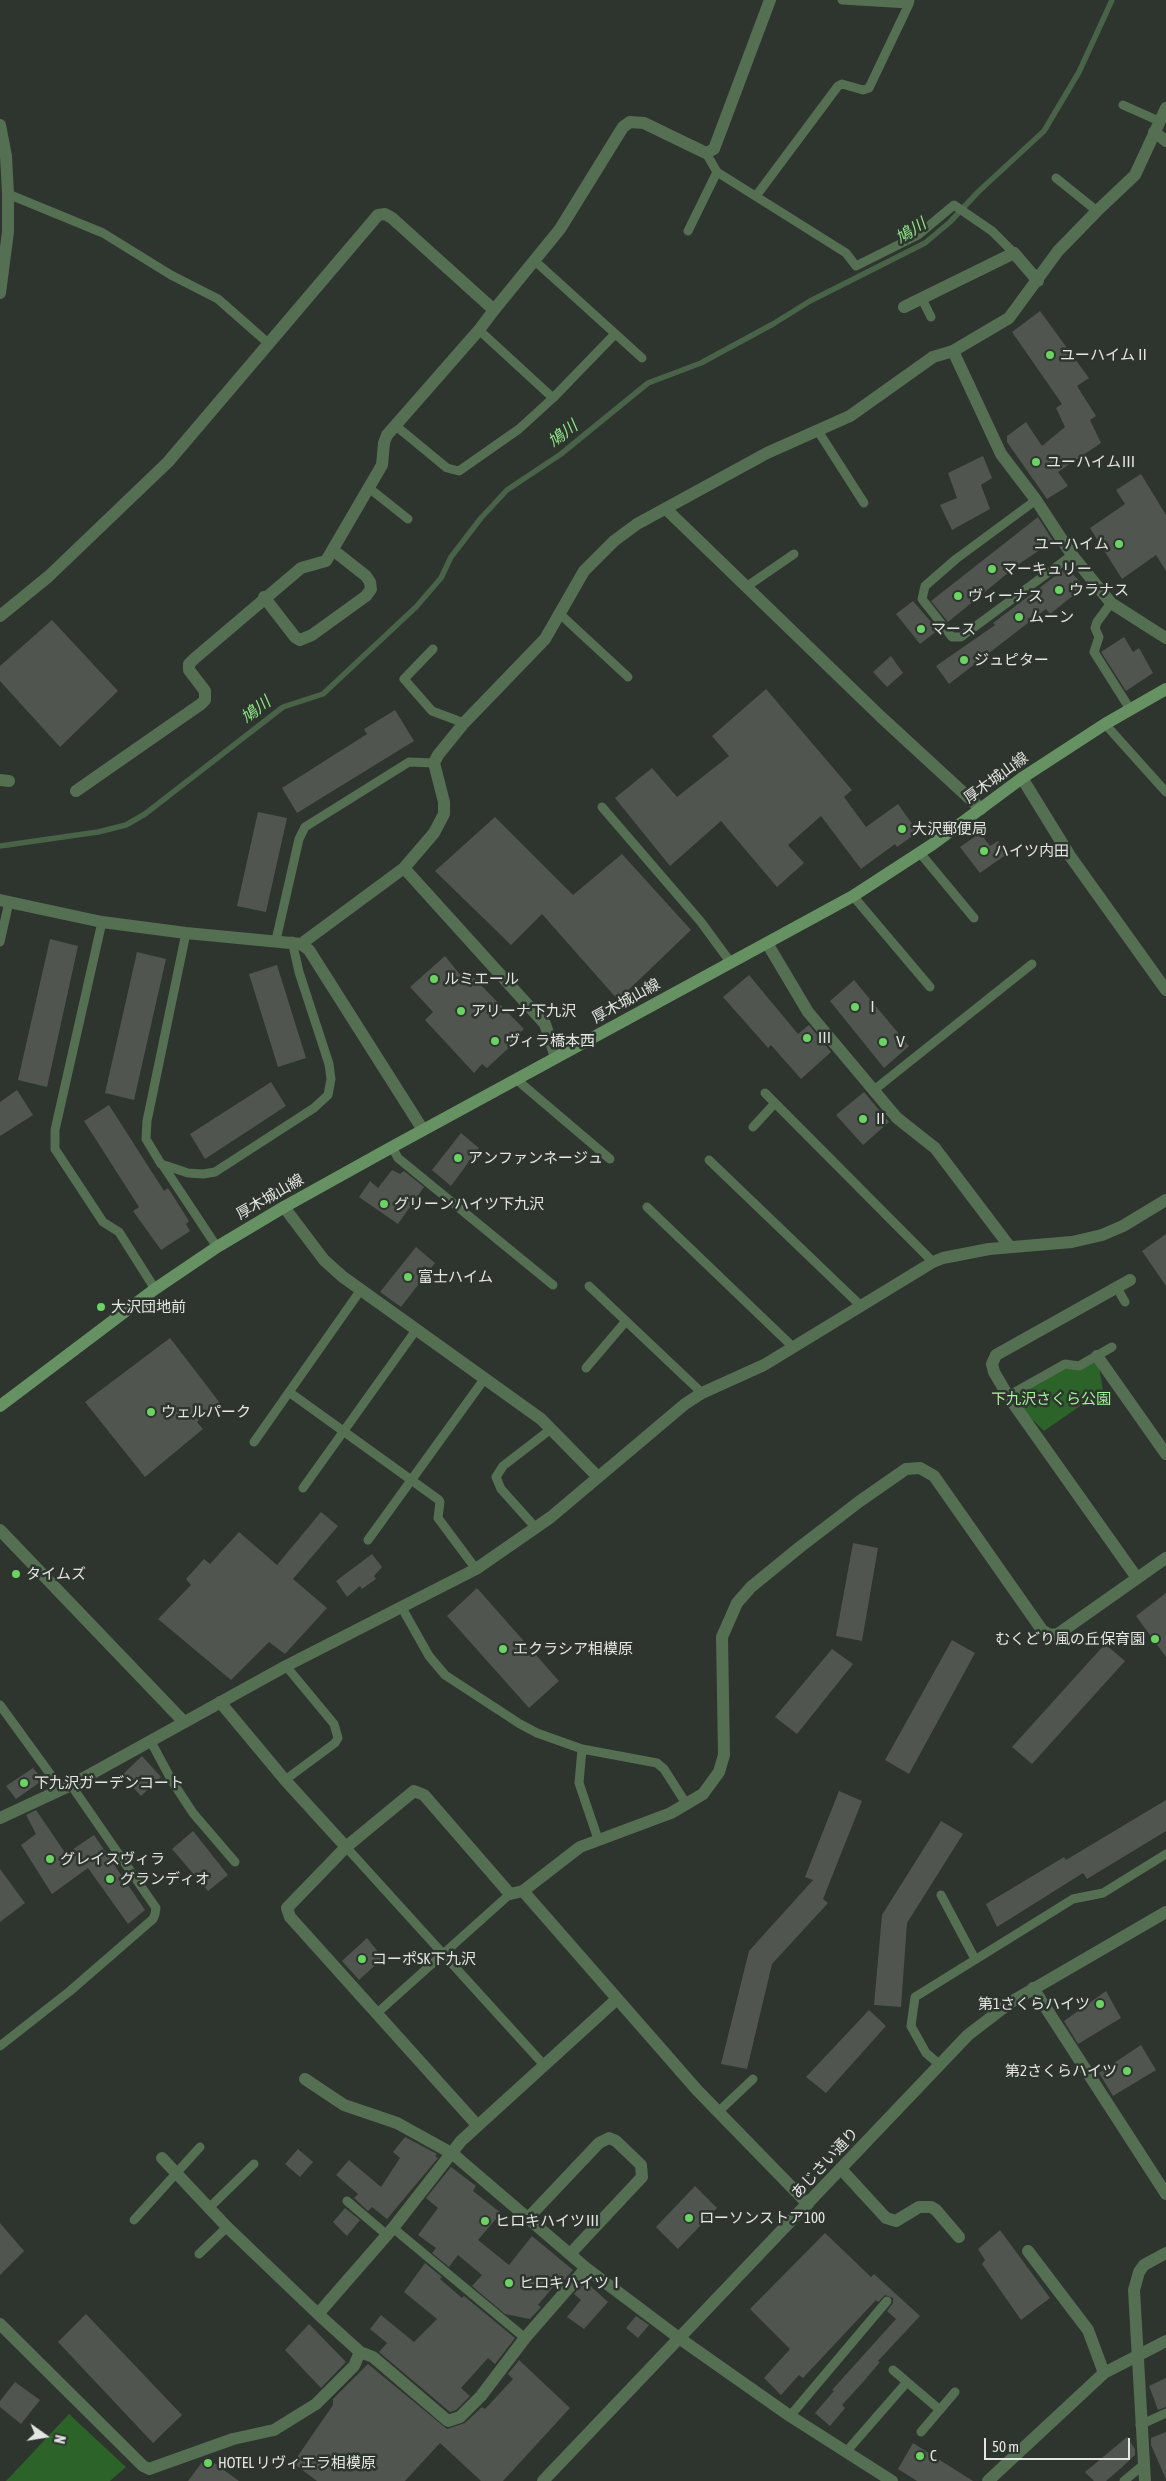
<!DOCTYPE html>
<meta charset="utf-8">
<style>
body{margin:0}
#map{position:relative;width:1166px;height:2481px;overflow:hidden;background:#2e342e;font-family:"Asap Condensed",sans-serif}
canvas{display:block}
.north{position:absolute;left:20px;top:2411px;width:50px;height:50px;-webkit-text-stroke:4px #2e342e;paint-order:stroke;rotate:103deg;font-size:14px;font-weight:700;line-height:20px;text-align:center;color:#e3e6e2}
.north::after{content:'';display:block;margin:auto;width:18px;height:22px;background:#e3e6e2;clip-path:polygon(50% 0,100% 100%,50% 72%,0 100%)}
.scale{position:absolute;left:984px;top:2438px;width:146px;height:22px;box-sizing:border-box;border:2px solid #e3e6e2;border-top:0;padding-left:6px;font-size:15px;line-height:18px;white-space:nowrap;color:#e3e6e2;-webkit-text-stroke:4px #2e342e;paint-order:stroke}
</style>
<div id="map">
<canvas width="1166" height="2481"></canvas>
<div class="north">N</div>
<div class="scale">50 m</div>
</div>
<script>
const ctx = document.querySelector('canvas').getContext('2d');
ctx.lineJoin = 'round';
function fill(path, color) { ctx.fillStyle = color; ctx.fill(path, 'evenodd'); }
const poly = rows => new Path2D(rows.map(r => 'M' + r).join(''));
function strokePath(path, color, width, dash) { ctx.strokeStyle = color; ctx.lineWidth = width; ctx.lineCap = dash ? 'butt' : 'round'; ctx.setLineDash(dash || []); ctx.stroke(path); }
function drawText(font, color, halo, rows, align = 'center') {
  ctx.font = font + ' "Asap Condensed","Noto Sans JP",sans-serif'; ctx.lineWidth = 5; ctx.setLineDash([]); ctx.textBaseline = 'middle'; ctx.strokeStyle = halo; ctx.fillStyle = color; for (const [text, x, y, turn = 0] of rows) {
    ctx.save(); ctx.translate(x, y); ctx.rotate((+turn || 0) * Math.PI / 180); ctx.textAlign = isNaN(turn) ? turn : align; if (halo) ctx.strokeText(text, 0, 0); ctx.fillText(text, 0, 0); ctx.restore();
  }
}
const green = poly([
 [1097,1356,1103,1390,1044,1431,1008,1396,1065,1364,1079,1366],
 [69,2414,126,2467,110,2481,6,2481]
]);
const stream = poly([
 [0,846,98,832,126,825,145,814,283,707,323,694,416,607,441,578,451,557,481,518,507,490,561,454,648,383,701,363,773,324,810,301,925,243,950,222,978,192,1044,131,1079,72,1112,0]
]);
const building = poly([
 [1040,311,1089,378,1077,386,1096,416,1090,420,1101,443,1058,472,1068,486,1047,499,1007,442,1007,436,1026,422,1042,446,1065,427,1056,408,1062,404,1012,332],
 [983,456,992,478,981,485,990,509,952,530,940,505,957,498,948,473],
 [1141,474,1166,515,1166,571,1156,555,1122,579,1090,528,1125,504,1116,490],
 [1038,517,1053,541,1019,564,948,622,931,601],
 [1067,567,1084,587,1050,614,1046,609,949,684,936,666,995,625,993,623],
 [913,601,938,630,920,644,896,614],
 [52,620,118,691,60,747,0,681,0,666],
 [1124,637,1133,652,1139,648,1153,673,1126,691,1101,652],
 [891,656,903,673,887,687,873,672],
 [766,689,852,790,844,797,866,827,898,804,918,832,897,847,895,844,861,869,821,816,788,845,804,863,777,887,721,821,670,866,615,798,652,768,677,797,729,756,712,736],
 [395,710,414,741,297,813,282,788,367,734,364,729],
 [258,812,287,818,266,912,237,906],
 [495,817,573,895,622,854,691,930,618,1000,542,914,511,945,435,871],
 [980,833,990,846,998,841,1007,854,980,873,960,847],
 [50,939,78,946,47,1087,18,1080],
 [137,952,166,959,134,1100,105,1093],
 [445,956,466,982,472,976,524,1029,512,1040,514,1043,487,1068,482,1064,474,1073,425,1020,433,1012,410,987],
 [277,965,306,1058,278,1067,249,974],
 [749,975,798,1034,809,1025,831,1052,801,1079,771,1045,768,1048,723,997],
 [854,980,909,1046,884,1068,830,1001],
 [271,1082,286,1106,205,1159,190,1134],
 [17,1090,33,1115,0,1136,0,1102],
 [864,1092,889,1122,863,1145,836,1115],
 [109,1105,164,1191,168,1188,189,1221,186,1224,190,1231,161,1250,133,1211,139,1207,84,1121],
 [461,1133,479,1148,451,1186,432,1170],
 [392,1170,400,1174,404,1171,424,1187,398,1224,359,1197,370,1181,378,1188],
 [1166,1234,1166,1286,1142,1251],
 [416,1247,435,1263,401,1307,380,1292],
 [170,1338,220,1403,197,1422,203,1429,145,1477,85,1402],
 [321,1512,338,1526,293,1579,327,1608,285,1654,269,1642,231,1680,158,1619,191,1585,186,1579,204,1559,210,1564,239,1532,277,1565],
 [853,1543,878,1548,862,1641,836,1636],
 [372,1554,382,1567,374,1576,376,1579,362,1589,360,1586,347,1597,336,1581],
 [477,1588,559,1681,529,1708,447,1616],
 [1166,1593,1166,1657,1136,1616],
 [952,1640,975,1653,909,1774,885,1760],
 [1105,1644,1125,1661,1032,1764,1012,1747],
 [832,1649,853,1664,797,1734,775,1717],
 [142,1756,161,1777,141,1796,122,1775],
 [33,1768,43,1780,16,1799,6,1786],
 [839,1791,862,1801,823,1899,828,1903,772,1964,747,2069,721,2064,749,1951,813,1880,805,1877],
 [1166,1800,1166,1831,1087,1879,1083,1873,997,1927,986,1904,1064,1857,1066,1860],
 [36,1810,66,1854,94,1835,145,1910,128,1924,88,1868,52,1894,21,1845,36,1834,26,1815],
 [941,1821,963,1834,907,1923,901,2007,874,2005,882,1915],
 [193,1831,228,1875,208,1891,172,1849],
 [0,1869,25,1903,0,1922],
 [367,1938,383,1958,359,1980,342,1961],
 [1106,1991,1121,2018,1078,2044,1064,2021],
 [869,2010,886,2026,826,2093,806,2077],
 [1141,2045,1156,2070,1113,2096,1099,2073],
 [405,2137,437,2154,435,2156,438,2158,387,2219,372,2207,368,2211,354,2198,358,2194,336,2175,349,2160,381,2187,400,2158,393,2152],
 [298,2149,313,2162,300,2177,285,2164],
 [451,2167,476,2186,473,2191,501,2213,478,2240,509,2265,532,2236,573,2270,561,2284,558,2281,538,2305,541,2307,530,2319,505,2314,472,2286,482,2275,458,2255,449,2267,432,2253,436,2248,418,2235,438,2208,426,2198],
 [695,2186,717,2208,678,2249,656,2227],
 [345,2208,360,2220,347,2236,333,2222],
 [0,2223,24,2251,0,2275],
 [1000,2230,1050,2298,1021,2320,982,2264,985,2260,978,2249],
 [825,2233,871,2277,874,2274,920,2316,878,2361,880,2362,864,2381,842,2405,845,2408,830,2426,815,2413,834,2391,832,2390,896,2319,887,2311,893,2303,893,2298,885,2295,878,2302,876,2300,803,2378,799,2375,781,2395,764,2378,790,2349,750,2309],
 [425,2263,442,2277,440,2279,462,2298,464,2296,515,2338,495,2364,488,2358,461,2388,470,2396,456,2410,450,2412,379,2352,387,2343,370,2329,381,2315,414,2342,437,2319,404,2292],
 [585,2281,608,2302,584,2329,567,2317,581,2300,574,2294],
 [86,2314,182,2415,153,2443,58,2342],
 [636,2316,649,2325,638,2338,626,2328],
 [309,2324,346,2362,321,2388,285,2350],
 [519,2360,570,2408,503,2481,481,2481,440,2443,405,2481,317,2481,293,2463,333,2405,333,2399,368,2364,447,2429,465,2423,482,2407,485,2409,513,2379,508,2374],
 [1166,2378,1166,2407,1158,2410,1149,2386],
 [15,2382,40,2400,21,2424,0,2407,0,2401],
 [1166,2432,1166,2479,1151,2445,1151,2438],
 [1127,2437,1135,2449,1135,2455,1120,2469,1106,2481,1094,2481,1085,2472],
 [913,2443,973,2481,917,2481,898,2469],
 [206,2457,239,2481,188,2481]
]);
const service = poly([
 [842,0,909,4,910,0],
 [1123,105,1159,121],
 [706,153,717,172,846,253,856,266,918,235,954,205,992,231,1014,253],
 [1056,178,1097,211],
 [8,194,103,233,171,275,218,299,268,343],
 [756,196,838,86,842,84,863,90,869,88,909,4],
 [688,231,717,172],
 [535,261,642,358],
 [922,299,931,317],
 [479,330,553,398],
 [396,426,447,468,459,471,519,429,553,398,614,335],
 [818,431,864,503],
 [369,488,408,519],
 [1036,500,956,559,925,586,922,599,952,637,961,637,1072,555],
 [746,587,794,554],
 [1111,603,1097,622,1095,628,1099,637,1094,652,1130,709],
 [560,614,628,677],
 [433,649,404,679,432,711,464,723],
 [1105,724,1166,792],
 [602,807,701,922,731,963],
 [920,853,974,918],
 [853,896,930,987],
 [102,922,55,1130,55,1149,103,1222,119,1232,155,1289],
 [186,933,147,1121,146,1139,161,1164,188,1173,203,1174,215,1172,314,1108,328,1095,331,1079,329,1064,299,972,292,941],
 [276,940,299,839,305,827,409,762,434,763],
 [0,942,9,902],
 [517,1080,610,1159],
 [874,1090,1032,964],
 [765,1093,933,1262],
 [753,1127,775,1103],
 [392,1147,398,1158,553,1285],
 [709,1160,861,1306],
 [162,1164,217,1247],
 [647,1207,794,1348],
 [589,1286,702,1393],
 [1117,1288,1125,1302],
 [586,1368,626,1321],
 [289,1392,439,1500,440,1502,438,1518,476,1569],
 [1008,1396,1065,1364,1079,1366,1112,1347],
 [254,1442,360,1291],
 [303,1488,416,1330],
 [536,1528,501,1489,496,1477,503,1466,551,1429],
 [368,1540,485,1378],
 [402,1608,429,1656,445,1675,520,1724,537,1733,582,1749,657,1763,664,1769,687,1805],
 [0,1705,61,1789],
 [150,1740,172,1781,193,1813,235,1862],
 [582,1749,579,1783,598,1839],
 [285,1780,335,1743,338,1738,334,1724,286,1666],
 [346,1847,544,2065],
 [941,1895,975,1959],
 [376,2014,510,1894],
 [0,2046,70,1991,153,1919,155,1914,156,1908,71,1785],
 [939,2064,926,2053,911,2026,915,1997,1073,1899,1103,1893,1166,1854],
 [718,2112,753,2079],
 [347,2201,387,2235],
 [209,2208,254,2164],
 [134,2220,200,2147],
 [393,2228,525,2338],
 [199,2254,227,2227],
 [893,2370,907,2382],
 [790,2416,887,2301],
 [1140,2425,1166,2413],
 [921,2432,955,2392],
 [846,2452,907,2382,940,2410],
 [1124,2481,1142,2466]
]);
const minor = poly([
 [1154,132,1166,141],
 [904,307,1014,253,1038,281],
 [953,351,1001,454,1036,500,1072,555,1111,603,1166,638],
 [666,509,880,716,981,809],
 [264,597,295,637,300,640,312,635,366,596,371,589,370,582,366,576,333,550],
 [0,616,49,576,168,462,378,215,385,214,392,218,494,310,560,229,623,127,630,122,644,123,706,153,714,149,770,0],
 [1022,778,1070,856,1166,990],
 [0,780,9,781],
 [76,791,201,704,205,700,205,691,189,670,189,664,194,659,301,568,326,561,382,465,384,443,387,435,479,330,494,310],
 [404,868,545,1024,556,1057],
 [767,943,808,1012,897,1118,935,1148,1010,1247],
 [301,944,404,868,434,833,444,814,444,802,434,763,438,755,464,723,545,639,584,571,614,541,637,524,767,453,850,416,933,357,953,351,1009,318,1058,251,1097,211,1135,175,1166,108],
 [284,1207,324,1260,343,1277,541,1419,598,1477],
 [1130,1280,996,1355,992,1364,994,1372,1008,1396,1137,1578],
 [1097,1356,1166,1454],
 [0,1530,184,1722],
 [220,1702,285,1780,346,1847],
 [0,1818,71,1785,286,1666,476,1569,551,1517,685,1404,702,1393,764,1365,933,1262,943,1258,989,1249,1072,1242,1102,1235,1123,1226,1166,1200],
 [1033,1988,1166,2194],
 [305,2079,344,2105,397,2123,453,2154,586,2268,679,2338,790,2416,892,2481],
 [477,2125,290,1917,287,1908,346,1847,414,1791,424,1795,510,1894,523,1891],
 [162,2158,227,2227,318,2314,360,2352,373,2357,448,2421,460,2417,481,2396,525,2338,586,2268],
 [841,2169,886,2218,896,2221,919,2207,931,2207,936,2210,959,2237],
 [808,2204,697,2090,523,1891,580,1847,671,1813,703,1794,719,1772,724,1755,722,1637,737,1603,751,1587,800,1547,860,1501,906,1469,920,1468,934,1476,1042,1630,1050,1635,1058,1634,1166,1558],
 [528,2218,599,2143,609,2138,616,2141,641,2165,642,2177,570,2254],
 [1028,2251,1088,2330,1104,2373],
 [318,2314,393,2228,461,2141,617,1999],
 [0,2324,143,2466,149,2469,233,2439,274,2430,316,2404,354,2366,360,2352],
 [988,2481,1104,2373,1166,2341],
 [1145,2481,1134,2290,1139,2272,1144,2265,1166,2253]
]);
const tertiary = poly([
 [0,125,6,156,8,194,8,232,0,293],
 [0,900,102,922,186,933,301,944,309,950,423,1130],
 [543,2481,968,2035,1011,2002,1166,1912]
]);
const secondary = poly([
 [0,1406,155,1289,217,1247,284,1207,392,1147,853,896,933,844,1022,778,1105,724,1166,689]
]);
const markers = [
 [1050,355,5,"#6ad363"],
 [1036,462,5,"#6ad363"],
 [1119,544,5,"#6ad363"],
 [992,569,5,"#6ad363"],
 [1059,590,5,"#6ad363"],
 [958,596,5,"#6ad363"],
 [1019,617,5,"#6ad363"],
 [921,629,5,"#6ad363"],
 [964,660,5,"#6ad363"],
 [902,829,5,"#6ad363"],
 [984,851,5,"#6ad363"],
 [434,979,5,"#6ad363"],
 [855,1007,5,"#6ad363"],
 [461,1011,5,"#6ad363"],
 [807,1038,5,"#6ad363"],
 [495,1041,5,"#6ad363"],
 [883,1042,5,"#6ad363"],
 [863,1119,5,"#6ad363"],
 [458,1158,5,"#6ad363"],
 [384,1204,5,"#6ad363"],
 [408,1277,5,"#6ad363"],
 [101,1307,5,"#6ad363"],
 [151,1412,5,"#6ad363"],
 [16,1574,5,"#6ad363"],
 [1155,1639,5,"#6ad363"],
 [503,1649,5,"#6ad363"],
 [24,1783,5,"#6ad363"],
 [50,1859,5,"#6ad363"],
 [110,1879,5,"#6ad363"],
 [362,1959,5,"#6ad363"],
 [1100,2004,5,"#6ad363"],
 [1127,2071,5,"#6ad363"],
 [689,2218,5,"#6ad363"],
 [485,2221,5,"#6ad363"],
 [509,2283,5,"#6ad363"],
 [920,2456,5,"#6ad363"],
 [208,2463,5,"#6ad363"]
];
const poiNames = [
 ["ユーハイムⅡ",1060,355],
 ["ユーハイムⅢ",1046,462],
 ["ユーハイム",1109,544,"right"],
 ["マーキュリー",1002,569],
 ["ウラナス",1069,590],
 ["ヴィーナス",968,596],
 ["ムーン",1029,617],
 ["マース",931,629],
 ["ジュピター",974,660],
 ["大沢郵便局",912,829],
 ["ハイツ内田",994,851],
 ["ルミエール",444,979],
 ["Ⅰ",865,1007],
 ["アリーナ下九沢",471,1011],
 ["Ⅲ",817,1038],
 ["ヴィラ橋本西",505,1041],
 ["Ⅴ",893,1042],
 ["Ⅱ",873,1119],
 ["アンファンネージュ",468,1158],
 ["グリーンハイツ下九沢",394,1204],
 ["富士ハイム",418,1277],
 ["大沢団地前",111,1307],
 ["ウェルパーク",161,1412],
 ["タイムズ",26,1574],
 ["むくどり風の丘保育園",1145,1639,"right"],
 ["エクラシア相模原",513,1649],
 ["下九沢ガーデンコート",34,1783],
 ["グレイスヴィラ",60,1859],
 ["グランディオ",120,1879],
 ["コーポSK下九沢",372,1959],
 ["第1さくらハイツ",1090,2004,"right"],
 ["第2さくらハイツ",1117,2071,"right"],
 ["ローソンストア100",699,2218],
 ["ヒロキハイツⅢ",495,2221],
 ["ヒロキハイツⅠ",519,2283],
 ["C",930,2456],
 ["HOTEL リヴィエラ相模原",218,2463]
];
const streetNames = [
 ["厚木城山線",996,778,-36],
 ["厚木城山線",626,1001,-29],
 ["厚木城山線",270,1197,-30],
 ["あじさい通り",825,2163,-47]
];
const parkNames = [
 ["下九沢さくら公園",1051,1399]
];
const waterNames = [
 ["鳩川",911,231,-33],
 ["鳩川",563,434,-38],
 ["鳩川",256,710,-38]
];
fill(green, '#2c6328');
strokePath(stream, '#496348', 5.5);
fill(building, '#50564f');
strokePath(service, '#546f52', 9);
strokePath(minor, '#546f52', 12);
strokePath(tertiary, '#546f52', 12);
strokePath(secondary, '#669162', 12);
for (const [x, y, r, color] of markers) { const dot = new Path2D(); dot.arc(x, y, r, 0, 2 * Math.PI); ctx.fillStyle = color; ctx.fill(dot); strokePath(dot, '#2e342e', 2); }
drawText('15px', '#e3e6e2', '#2e342e', poiNames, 'left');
drawText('15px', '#e3e6e2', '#2e342e', streetNames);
drawText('15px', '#9ff898', '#2e342e', parkNames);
drawText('italic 16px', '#90e889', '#2e342e', waterNames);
</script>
